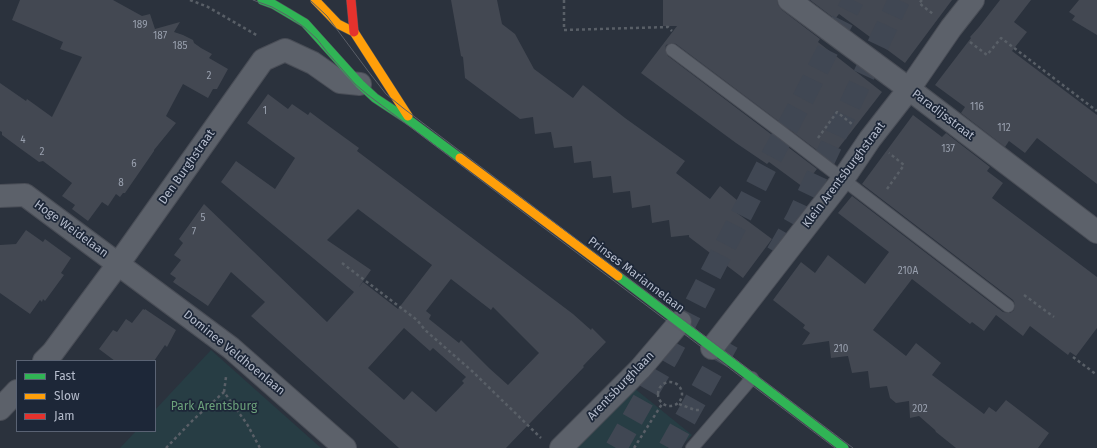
<!DOCTYPE html>
<style>
body{margin:0}
#map{position:relative;width:1097px;height:448px;overflow:hidden;background:#2b323d;font-family:"Fira Sans",sans-serif}
canvas{display:block}
.legend{position:absolute;left:16px;top:360px;width:140px;height:72px;box-sizing:border-box;background:#1d2738;border:1px solid #5a6374;margin:0;padding:5px 7px;list-style:none;font-size:12px;color:#b6bdcd}
.legend li{display:flex;align-items:center;gap:8px;height:20px}
.legend b{width:20px;border:1px solid #5a6374}
</style>
<div id="map">
<canvas width="1097" height="448"></canvas>
<ul class="legend">
<li><b style="height:5px;background:#30b455"></b>Fast</li>
<li><b style="height:5px;background:#ff9f0a"></b>Slow</li>
<li><b style="height:5px;background:#e5322d"></b>Jam</li>
</ul>
</div>
<script>
const ctx = document.querySelector('canvas').getContext('2d');
ctx.lineJoin = 'round';
function fill(path, color) { ctx.fillStyle = color; ctx.fill(path, 'evenodd'); }
const poly = rows => new Path2D(rows.map(r => 'M' + r).join(''));
function strokePath(path, color, width, dash) { ctx.strokeStyle = color; ctx.lineWidth = width; ctx.lineCap = dash ? 'butt' : 'round'; ctx.setLineDash(dash || []); ctx.stroke(path); }
function drawText(font, color, halo, rows, align = 'center') {
  ctx.font = font + ' "Fira Sans",sans-serif'; ctx.lineWidth = 3.5; ctx.setLineDash([]); ctx.textBaseline = 'middle'; ctx.strokeStyle = halo; ctx.fillStyle = color; for (const [text, x, y, turn = 0] of rows) {
    ctx.save(); ctx.translate(x, y); ctx.rotate((+turn || 0) * Math.PI / 180); ctx.textAlign = isNaN(turn) ? turn : align; if (halo) ctx.strokeText(text, 0, 0); ctx.fillText(text, 0, 0); ctx.restore();
  }
}
const green = poly([
 [211,350,321,448,120,448,136,431,155,431,155,410],
 [634,388,692,435,684,443,669,446,667,448,575,448]
]);
const building = poly([
 [20,0,113,0,142,16,150,14,155,29,180,22,174,32,183,35,193,40,194,43,201,48,212,54,209,58,228,69,217,89,213,89,208,98,183,84,166,116,176,123,154,150,154,151,125,193,123,193,120,197,116,194,108,206,102,202,88,221,72,209,75,205,62,196,72,183,43,161,39,162,21,149,2,135,2,132,0,131,0,83,26,101,27,99,52,117,82,57,60,49,63,42,12,20],
 [451,0,497,0,502,24,515,34,534,69,573,98,583,85,625,118,685,161,676,173,710,199,720,186,743,205,737,213,772,239,743,278,689,237,689,235,671,237,669,220,652,223,650,205,632,208,630,191,613,193,611,176,593,178,591,161,574,163,572,146,554,148,551,132,535,134,533,117,520,119,465,78,463,57,461,56],
 [663,0,777,0,778,5,782,10,820,39,818,42,882,92,834,154,830,151,826,157,676,44,673,43,666,45,665,49,668,56,817,169,803,187,769,162,767,164,736,143,641,73,677,26,663,26],
 [810,0,952,0,905,63,839,14,835,19],
 [1000,0,1031,0,1014,22,1027,32,1012,51,1097,115,1097,184,1037,138,1025,153,1009,141,1005,147,961,113,965,107,935,85,971,38,970,37,979,27],
 [1079,0,1097,0,1097,35,1072,20,1075,16,1069,12],
 [268,94,288,109,292,104,308,115,310,112,326,124,359,148,357,151,573,314,591,330,592,328,606,342,583,366,584,367,506,448,399,448,251,316,265,302,231,272,208,306,173,282,176,278,170,274,181,260,174,255,183,243,179,239,204,204,327,322,354,292,221,182,236,161,275,189,295,158,247,123],
 [358,209,432,265,398,309,363,282,359,287,371,270,327,240],
 [451,279,491,310,493,307,539,353,508,385,489,368,461,340,459,343,429,319,431,315,426,311],
 [404,328,430,351,433,348,466,377,462,381,464,383,436,412,412,391,404,400,368,368],
 [913,115,942,137,946,133,990,167,987,171,1003,183,992,198,1097,277,1097,328,1076,356,1070,352,1068,355,1030,326,1023,336,996,315,984,331,972,322,970,324,912,279,873,330,906,356,916,343,941,363,932,375,984,414,989,407,996,412,1006,400,1049,433,1038,448,956,448,936,432,935,430,919,416,910,418,909,401,896,403,890,398,887,386,870,388,868,371,852,373,848,356,831,358,829,341,802,345,810,333,803,328,805,325,773,300,801,262,815,273,828,255,865,284,889,252,838,213,852,196,1003,312,1010,313,1014,310,1015,304,1013,300,862,184],
 [26,230,43,242,45,239,71,258,61,273,64,275,45,301,43,299,42,302,40,300,30,314,0,293,0,245,16,244],
 [143,309,145,310,145,309,176,330,167,347,165,345,154,361,115,361,99,349,113,330,117,332,126,319,132,323]
]);
const primaryTunnel = poly([
 [777,253,797,218,899,0],
 [616,448,670,353,766,167,805,95,853,0],
 [669,448,731,337]
]);
const path = poly([
 [190,0,208,7,258,36],
 [564,0,564,30,668,27,672,31],
 [922,0,919,3,933,14],
 [970,42,987,55,1001,38,1097,111],
 [818,138,837,112,852,124],
 [887,189,904,165,889,153],
 [342,263,417,320,425,330,472,371,541,438],
 [1024,295,1054,317],
 [1073,357,1097,375],
 '658 394a12 12 0 1 1 24 0a12 12 0 1 1-24 0Z',
 [224,392,226,377],
 [679,404,695,410,699,410],
 [166,448,193,420,224,392,247,424,260,448],
 [634,448,662,404]
]);
const lane = poly([
 [672,50,784,134,1008,306],
 [692,448,752,378]
]);
const street = poly([
 [789,0,909,89,1097,232],
 [0,196,25,195,231,348,345,448],
 [712,348,843,179,870,139,909,89,951,28,973,0],
 [44,361,53,352,119,263,263,60,285,50,313,63,340,82,360,84],
 [0,409,17,391],
 [561,448,640,369,680,322]
]);
const fast = poly([
 [262,0,273,4,305,23,360,84,375,98,413,123,460,158],
 [618,276,844,448]
]);
const slow = poly([
 [315,0,338,24,354,32,408,116],
 [460,158,618,276]
]);
const jam = poly([
 [351,0,354,32]
]);
const tram = poly([
 [253,0,272,7,288,16,304,27,317,39,327,52,355,84,368,95,835,448],
 [310,0,327,16,368,71,386,94,403,108,853,448]
]);
const numberNames = [
 ["189",140,25],
 ["187",160,36],
 ["185",180,46],
 ["2",209,76],
 ["116",977,107],
 ["1",265,111],
 ["112",1004,128],
 ["4",23,140],
 ["137",948,149],
 ["2",42,152],
 ["6",134,164],
 ["8",121,183],
 ["5",203,218],
 ["7",194,232],
 ["210A",908,271],
 ["210",841,349],
 ["202",920,409]
];
const streetNames = [
 ["Paradijsstraat",943,115,37],
 ["Den Burghstraat",187,167,-55],
 ["Klein Arentsburghstraat",844,175,-53],
 ["Hoge Weidelaan",71,229,36],
 ["Prinses Mariannelaan",636,275,37],
 ["Dominee Veldhoenlaan",234,353,39],
 ["Arentsburghlaan",621,386,-46]
];
const parkNames = [
 ["Park Arentsburg",214,407]
];
fill(green, '#273d44');
fill(building, '#434852');
strokePath(primaryTunnel, '#404753', 22, [22, 11]);
strokePath(lane, '#4a4e57', 14);
strokePath(street, '#4a4e57', 24);
strokePath(fast, '#4a4e57', 10);
strokePath(slow, '#4a4e57', 10);
strokePath(jam, '#4a4e57', 10);
strokePath(path, '#595f67', 2.5, [3, 3]);
strokePath(lane, '#5c616a', 12);
strokePath(street, '#5c616a', 22);
strokePath(fast, '#30b455', 9);
strokePath(slow, '#ff9f0a', 9);
strokePath(jam, '#e5322d', 9);
strokePath(tram, '#5a5f68', 1);
drawText('10px', '#99a0ae', null, numberNames);
drawText('12px', '#b6bdcd', '#1d2738', streetNames);
drawText('12px', '#6ba07a', '#1d2738', parkNames);
</script>
